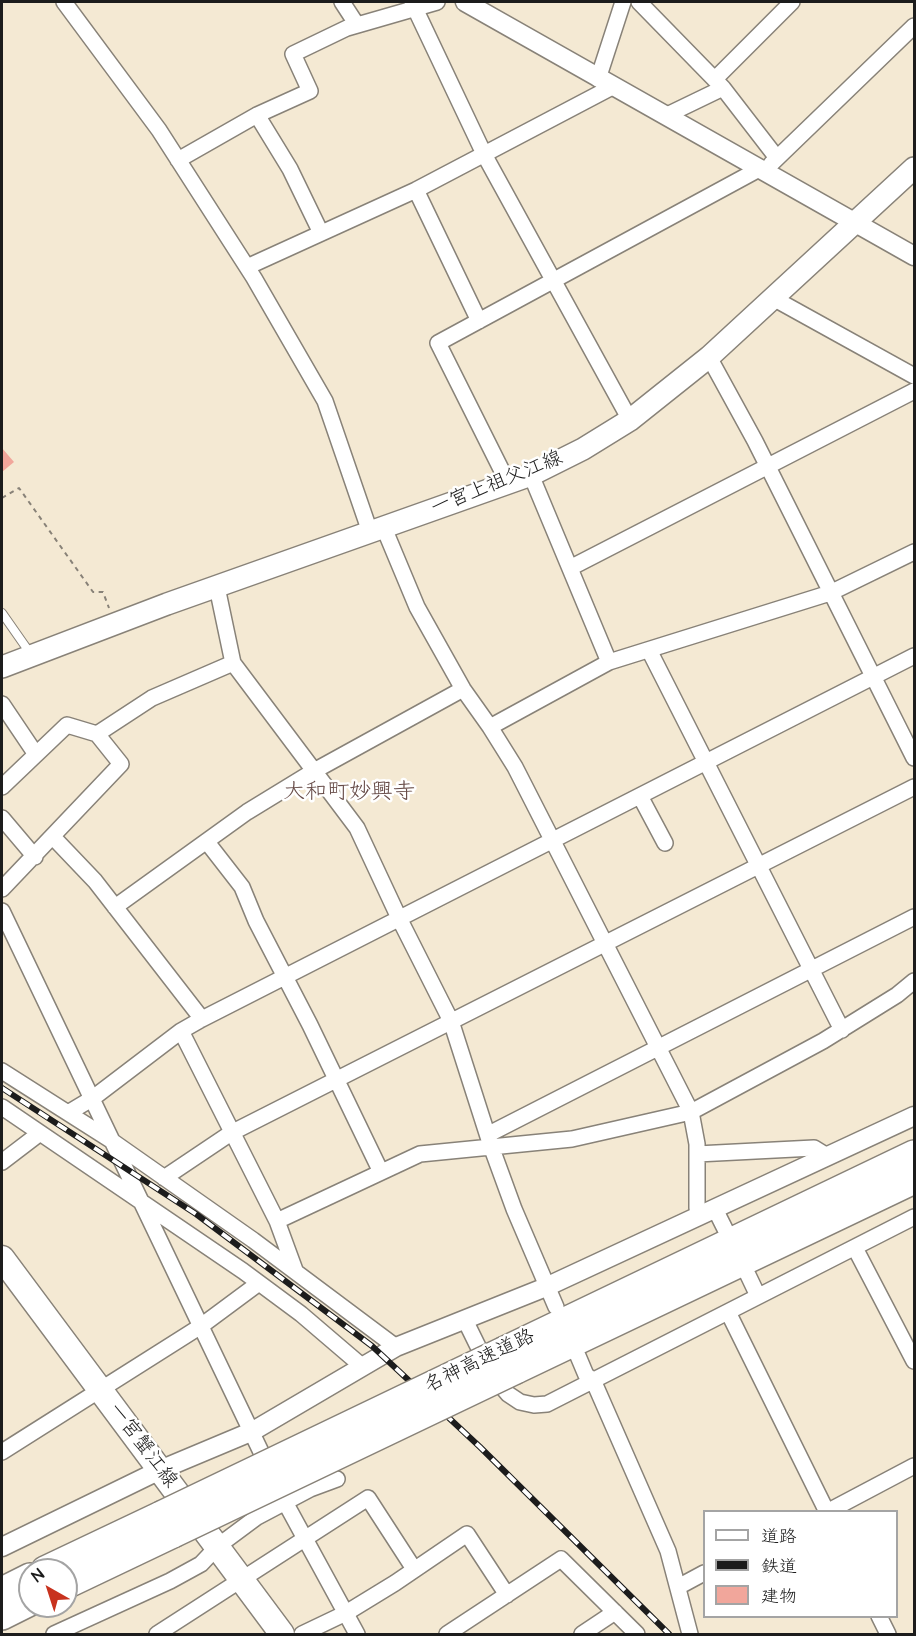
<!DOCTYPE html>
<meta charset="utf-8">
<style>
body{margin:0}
#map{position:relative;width:916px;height:1636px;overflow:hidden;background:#f4e9d3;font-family:"Architects Daughter","Klee One",sans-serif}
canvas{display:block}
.frame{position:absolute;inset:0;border:3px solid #1c1c1c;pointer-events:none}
.legend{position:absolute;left:703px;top:1510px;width:195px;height:108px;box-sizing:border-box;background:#fff;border:2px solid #a4a4a4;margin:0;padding:8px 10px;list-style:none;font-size:18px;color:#1c1c1c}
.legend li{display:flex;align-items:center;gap:12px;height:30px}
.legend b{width:30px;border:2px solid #a4a4a4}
.north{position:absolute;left:18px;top:1558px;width:60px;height:60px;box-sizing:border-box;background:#fff;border:2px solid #a4a4a4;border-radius:50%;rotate:321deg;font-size:16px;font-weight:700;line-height:24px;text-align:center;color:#1c1c1c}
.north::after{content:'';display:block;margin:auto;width:21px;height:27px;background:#c8321e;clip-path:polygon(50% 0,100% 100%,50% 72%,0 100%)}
</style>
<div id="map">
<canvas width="916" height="1636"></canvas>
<div class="frame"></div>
<ul class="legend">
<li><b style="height:8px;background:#fff"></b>道路</li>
<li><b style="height:8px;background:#1c1c1c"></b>鉄道</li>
<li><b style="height:16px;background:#f1a69b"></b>建物</li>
</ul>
<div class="north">N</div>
</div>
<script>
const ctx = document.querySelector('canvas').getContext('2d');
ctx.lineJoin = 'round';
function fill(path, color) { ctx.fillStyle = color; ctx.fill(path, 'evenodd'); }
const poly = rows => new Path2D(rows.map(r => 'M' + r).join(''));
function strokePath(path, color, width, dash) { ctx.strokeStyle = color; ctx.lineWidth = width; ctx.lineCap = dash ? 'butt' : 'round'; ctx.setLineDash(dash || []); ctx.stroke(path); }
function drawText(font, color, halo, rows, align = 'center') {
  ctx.font = font + ' "Architects Daughter","Klee One",sans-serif'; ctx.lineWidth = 5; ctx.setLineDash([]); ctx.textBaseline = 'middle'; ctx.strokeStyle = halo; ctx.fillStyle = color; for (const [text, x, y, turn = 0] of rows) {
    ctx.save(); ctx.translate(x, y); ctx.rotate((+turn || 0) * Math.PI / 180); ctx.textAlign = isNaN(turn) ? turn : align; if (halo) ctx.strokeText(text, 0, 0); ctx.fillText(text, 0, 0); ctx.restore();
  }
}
const building = poly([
 [2,448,14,462,2,472]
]);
const path = poly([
 [2,498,19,488,93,592,103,592,109,608]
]);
const service = poly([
 [2,613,30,653]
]);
const minor = poly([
 [64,2,159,130,254,278,325,401,370,532],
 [342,2,357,25],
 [412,2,485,156,630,420],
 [639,2,723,88,777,158],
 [598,79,623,2],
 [715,79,792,2],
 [257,115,290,169,321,233],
 [665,116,723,88],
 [178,160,257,115,310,91,293,54,347,28,437,2],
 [771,164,914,26],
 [416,190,479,321],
 [247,267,416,190,612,87],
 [773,298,914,376],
 [709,357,755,441,914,758],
 [531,475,609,662],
 [508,483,438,343,761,168],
 [384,528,417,607,463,689,490,727],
 [570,568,914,391],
 [217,587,233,663,357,828,399,918,451,1021,491,1146,514,1209,556,1307],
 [649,650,842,1030],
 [2,704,35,753],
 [2,787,67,725,97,734,152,698,233,663],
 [640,796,665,843],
 [2,818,35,857],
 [53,837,95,881,202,1019],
 [207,842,242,887,256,921,310,1025,380,1170],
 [2,889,121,764,97,734],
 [115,907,247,812,314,771,463,689],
 [2,911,285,1502,357,1634],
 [181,1031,277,1221,295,1270],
 [2,1071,112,1141,253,1240,396,1347],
 [2,1107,243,1271,301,1314,363,1367],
 [68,1113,93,1098,181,1031,202,1019,914,656],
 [489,1134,914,917],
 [697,1154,814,1148,827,1156],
 [2,1162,40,1133],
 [164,1178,231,1133,914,787],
 [715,1209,725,1229],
 [700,1216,697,1208,697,1144,691,1112,515,767,490,727,609,662,830,593,914,552],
 [277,1221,420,1154,572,1139,691,1112,823,1041,897,995,914,981],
 [855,1248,914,1361],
 [748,1275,758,1296],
 [728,1312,827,1512],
 [465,1320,492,1375,508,1394,520,1402,534,1405,547,1404,914,1217],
 [578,1356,586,1375,593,1380,668,1551,690,1634],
 [2,1452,201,1326,259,1283],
 [827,1512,914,1466],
 [678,1587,704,1573],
 [879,1616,888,1634],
 [54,1634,170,1581,201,1564,218,1546,257,1517,310,1489,337,1479],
 [157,1634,368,1498,414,1569],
 [302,1634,346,1613,395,1583,467,1534,507,1595],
 [447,1634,561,1559,637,1634],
 [582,1634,615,1612]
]);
const tertiary = poly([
 [465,2,914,256],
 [2,1547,160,1470,253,1431,396,1347,546,1287,914,1116]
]);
const secondary = poly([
 [2,667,167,604,531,475,583,449,630,420,709,357,914,168]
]);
const primary = poly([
 [2,1258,282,1634]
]);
const motorway = poly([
 [505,1350,914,1154],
 [516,1370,914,1180],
 [45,1570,161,1515],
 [66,1585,173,1534],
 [2,1591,30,1577],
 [2,1616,30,1602]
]);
const rail = poly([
 [2,1088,196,1214,372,1346,480,1447,669,1634]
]);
const motorwayBridge = poly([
 [161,1515,505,1350],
 [173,1534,516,1370]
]);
const streetNames = [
 ["一宮上祖父江線",497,484,-22],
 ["名神高速道路",480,1362,-26],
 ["一宮蟹江線",142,1446,53]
];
const quarterNames = [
 ["大和町妙興寺",349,793]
];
fill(building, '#f1a69b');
strokePath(service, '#888278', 10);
strokePath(minor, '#888278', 18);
strokePath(tertiary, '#888278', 21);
strokePath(secondary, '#888278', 24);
strokePath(primary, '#888278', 27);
strokePath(motorway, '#888278', 30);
strokePath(path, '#888278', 2, [4.5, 4.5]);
strokePath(service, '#fff', 8);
strokePath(minor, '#fff', 15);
strokePath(tertiary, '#fff', 18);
strokePath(secondary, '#fff', 21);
strokePath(primary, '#fff', 24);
strokePath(motorway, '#fff', 27);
strokePath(rail, '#1c1c1c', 6);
strokePath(rail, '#fff', 4, [11]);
strokePath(motorwayBridge, '#888278', 30, []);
strokePath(motorwayBridge, '#fff', 27);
drawText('20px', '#1c1c1c', '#fff', streetNames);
drawText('22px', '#674c48', '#fff', quarterNames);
</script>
